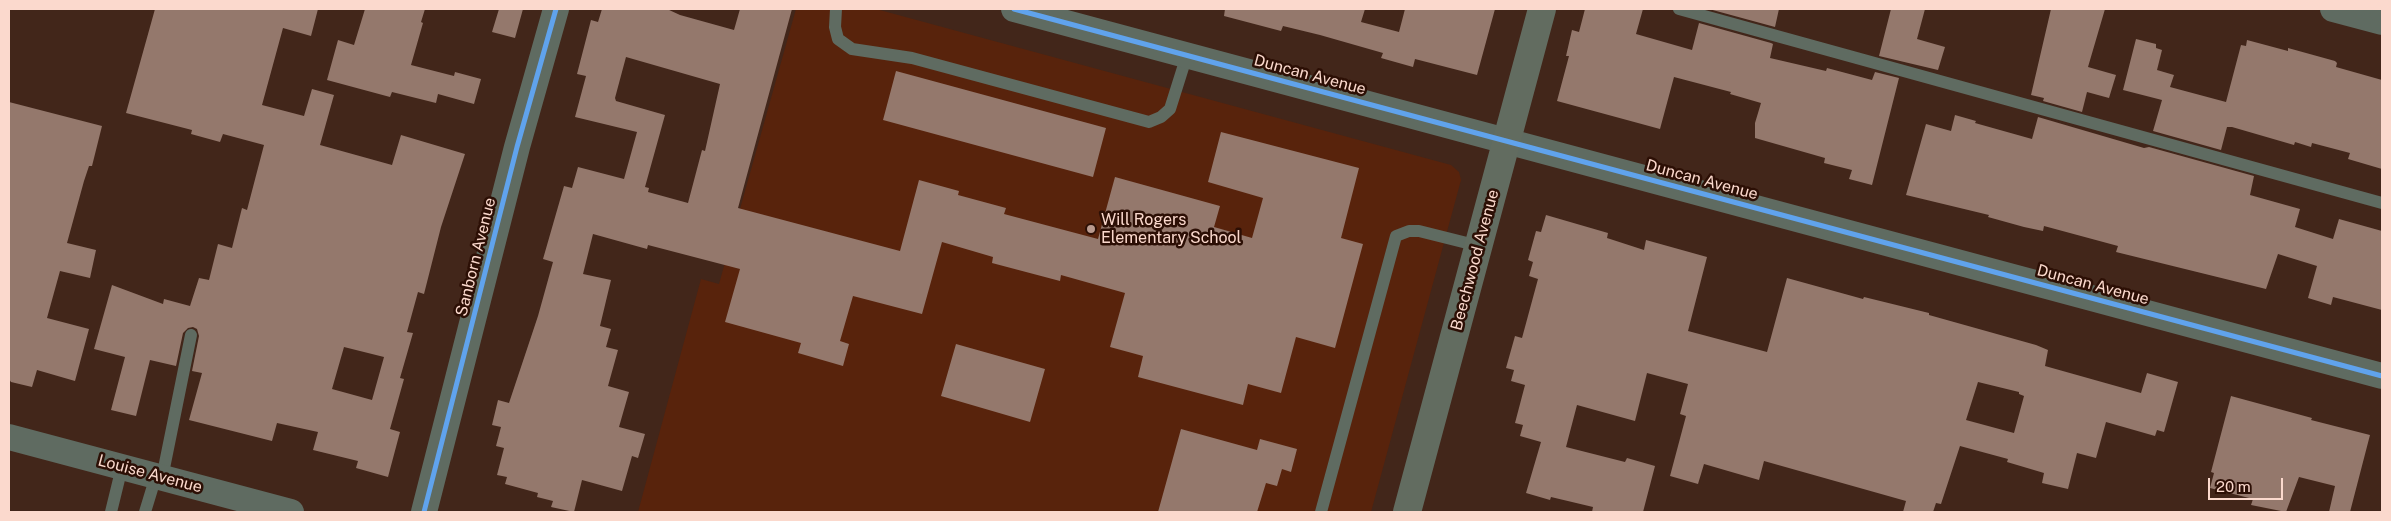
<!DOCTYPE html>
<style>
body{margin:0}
#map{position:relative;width:2391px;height:521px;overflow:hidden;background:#42261a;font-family:"Public Sans",sans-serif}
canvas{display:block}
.frame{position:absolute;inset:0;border:10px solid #fbd9cd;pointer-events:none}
.scale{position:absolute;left:2208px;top:478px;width:75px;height:22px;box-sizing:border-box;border:2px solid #fbd9cd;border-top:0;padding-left:6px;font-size:15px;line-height:18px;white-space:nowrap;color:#fbd9cd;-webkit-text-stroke:4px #2c0f05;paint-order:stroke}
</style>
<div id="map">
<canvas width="2391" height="521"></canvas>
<div class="frame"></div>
<div class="scale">20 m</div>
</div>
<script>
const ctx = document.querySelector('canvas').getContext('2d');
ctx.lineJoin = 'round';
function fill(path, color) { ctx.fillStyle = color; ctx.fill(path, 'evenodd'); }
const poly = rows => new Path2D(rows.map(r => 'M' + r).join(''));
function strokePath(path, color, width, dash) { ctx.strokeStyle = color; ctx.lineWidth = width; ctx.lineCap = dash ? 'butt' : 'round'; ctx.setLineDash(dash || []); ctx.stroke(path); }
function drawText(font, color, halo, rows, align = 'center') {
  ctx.font = font + ' "Public Sans",sans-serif'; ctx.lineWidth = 5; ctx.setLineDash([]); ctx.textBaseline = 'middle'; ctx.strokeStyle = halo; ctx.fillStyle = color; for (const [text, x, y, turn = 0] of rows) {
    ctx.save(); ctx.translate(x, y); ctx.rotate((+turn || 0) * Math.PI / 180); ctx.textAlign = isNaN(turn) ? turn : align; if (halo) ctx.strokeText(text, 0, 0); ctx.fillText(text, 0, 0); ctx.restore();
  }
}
const built = poly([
 [796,9,876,9,1451,165,1459,172,1461,180,1371,512,638,512,701,279,719,284]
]);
const building = poly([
 [155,9,318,9,311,36,283,28,262,105,304,116,312,89,334,95,320,145,392,165,401,135,465,154,441,227,424,294,418,292,407,332,413,333,400,378,404,379,390,429,400,432,388,477,356,468,358,461,313,450,318,432,277,423,272,441,189,420,202,373,192,371,199,336,197,329,193,327,188,328,183,333,176,366,150,360,136,416,111,410,125,357,94,349,112,285,163,304,164,299,190,306,199,278,209,280,218,244,232,248,242,208,247,210,264,145,223,134,220,142,191,134,192,130,126,113],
 [344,347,384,357,372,400,332,389],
 [365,9,425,9,421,22,423,23,411,65,454,76,455,72,481,79,474,104,438,94,436,103,392,92,390,97,327,80,338,40,354,45],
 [499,9,523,9,515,38,492,32],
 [602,9,667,9,680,15,734,30,740,9,792,9,738,208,900,251,919,180,959,191,958,195,1006,208,1004,214,1098,239,1115,177,1220,206,1214,227,1252,238,1263,198,1208,182,1221,132,1359,168,1341,238,1363,244,1335,348,1296,337,1281,393,1248,384,1243,405,1138,377,1143,356,1110,347,1125,293,1061,275,1060,281,992,263,993,257,942,242,922,314,853,296,840,341,849,344,843,366,798,353,801,343,725,322,740,269,648,245,647,249,593,234,583,274,611,280,600,326,611,329,606,347,618,350,608,386,629,392,619,427,645,434,638,458,632,456,622,491,582,480,574,512,551,507,553,501,537,497,538,493,505,484,507,477,497,475,504,448,496,446,501,427,492,425,498,400,509,403,538,316,553,262,543,259,564,186,572,188,578,167,624,179,637,132,575,117,586,76,577,74,591,20,598,22],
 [626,57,720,84,705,151,702,150,688,203,648,192,649,188,645,187,665,115,616,101,615,98],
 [1225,9,1365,9,1361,22,1399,32,1405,9,1495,9,1477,75,1415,59,1413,67,1381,58,1383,53,1320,35,1283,26,1281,31,1224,16],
 [1585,9,1643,9,1636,34,1692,50,1699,23,1771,43,1773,44,1770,58,1826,71,1827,68,1872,80,1875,72,1899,78,1872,185,1849,179,1852,170,1824,163,1825,158,1755,138,1755,123,1761,103,1730,94,1731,92,1674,77,1660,129,1557,101,1569,56,1566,56,1572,30,1579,32],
 [1709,9,1779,9,1775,27],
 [1891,9,1925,9,1917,39,1945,47,1938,70,1879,56],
 [2051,9,2105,9,2088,67,2116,75,2109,98,2087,92,2082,112,2043,101,2044,98,2031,95],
 [2136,39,2156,44,2156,48,2162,50,2157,70,2174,75,2170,87,2226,102,2241,45,2246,46,2247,40,2288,51,2288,48,2335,61,2337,63,2336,67,2382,80,2382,169,2348,159,2350,153,2312,143,2311,147,2295,142,2294,145,2232,127,2227,127,2221,150,2153,131,2162,100,2123,90],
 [896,71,1106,128,1093,177,883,120],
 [9,102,102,126,92,166,89,166,84,181,67,243,96,250,90,278,60,271,47,318,89,329,75,381,37,370,32,387,11,382,9,379],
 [1955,115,1976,121,1975,123,2032,139,2038,117,2144,148,2149,147,2254,176,2250,195,2300,209,2295,227,2333,239,2339,219,2382,231,2382,310,2333,297,2331,305,2308,298,2317,266,2278,254,2266,289,2116,252,2118,246,2044,226,2043,231,2024,227,1988,217,1989,215,1906,195,1926,124,1951,131],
 [1546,215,1608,233,1607,238,1644,250,1646,240,1707,257,1688,331,1767,352,1787,278,1863,299,1864,297,1929,313,1929,315,2036,345,2048,350,2045,366,2141,393,2147,373,2178,382,2164,432,2157,430,2155,436,2106,422,2096,458,2077,453,2068,489,2042,483,2044,473,2007,462,2008,459,1960,446,1941,504,1936,503,1933,512,1903,512,1906,501,1764,461,1759,480,1704,464,1698,484,1670,476,1686,416,1680,414,1688,384,1647,373,1635,421,1577,405,1566,447,1625,462,1627,458,1655,466,1643,512,1592,512,1593,507,1551,497,1550,500,1526,493,1541,442,1520,436,1523,425,1515,423,1525,385,1511,381,1514,370,1506,368,1515,336,1522,338,1538,279,1529,276,1533,262,1528,260,1536,231,1541,232],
 [1978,382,2019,392,2019,394,2024,396,2014,433,1966,420],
 [956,344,1045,369,1030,422,941,396],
 [2231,396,2312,418,2311,420,2370,435,2350,512,2329,512,2335,486,2299,477,2286,512,2251,505,2253,499,2210,488,2214,473,2211,472],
 [1181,429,1257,450,1260,439,1297,449,1291,472,1282,469,1277,486,1266,483,1257,512,1158,512]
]);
const lane = poly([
 [836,9,835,27,838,39,852,49,912,58,1149,122,1161,117,1170,109,1187,55],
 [1679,9,2382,203],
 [162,478,191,335],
 [111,512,122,467],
 [145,512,156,476],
 [1321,512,1396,236,1409,231,1419,231,1479,246]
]);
const street = poly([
 [1014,9,2382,376],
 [2333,9,2382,22],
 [9,437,291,512],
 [424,512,517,147,556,9]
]);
const secondary = poly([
 [1407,512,1542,9]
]);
const cycleway = poly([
 [1014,9,2382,376],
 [424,512,517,147,556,9]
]);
const markers = [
 [1091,229,5,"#ba9a8e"]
];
const streetNames = [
 ["Duncan Avenue",1310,75,15],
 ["Duncan Avenue",1702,180,15],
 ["Sanborn Avenue",476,257,-76],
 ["Beechwood Avenue",1475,260,-75],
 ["Duncan Avenue",2093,285,15],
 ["Louise Avenue",150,474,15]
];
const poiNames = [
 ["Will Rogers",1101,220],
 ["Elementary School",1101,238]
];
fill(built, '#58230c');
fill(building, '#94786c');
strokePath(lane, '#5f6b61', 12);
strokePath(street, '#5f6b61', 26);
strokePath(secondary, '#626c60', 28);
strokePath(cycleway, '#60a3ed', 5);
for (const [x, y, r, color] of markers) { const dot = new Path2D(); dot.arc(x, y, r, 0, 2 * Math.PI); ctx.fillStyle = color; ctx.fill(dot); strokePath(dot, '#2c0f05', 2); }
drawText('16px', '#fbd9cd', '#2c0f05', streetNames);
drawText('16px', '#fbd9cd', '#2c0f05', poiNames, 'left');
</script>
